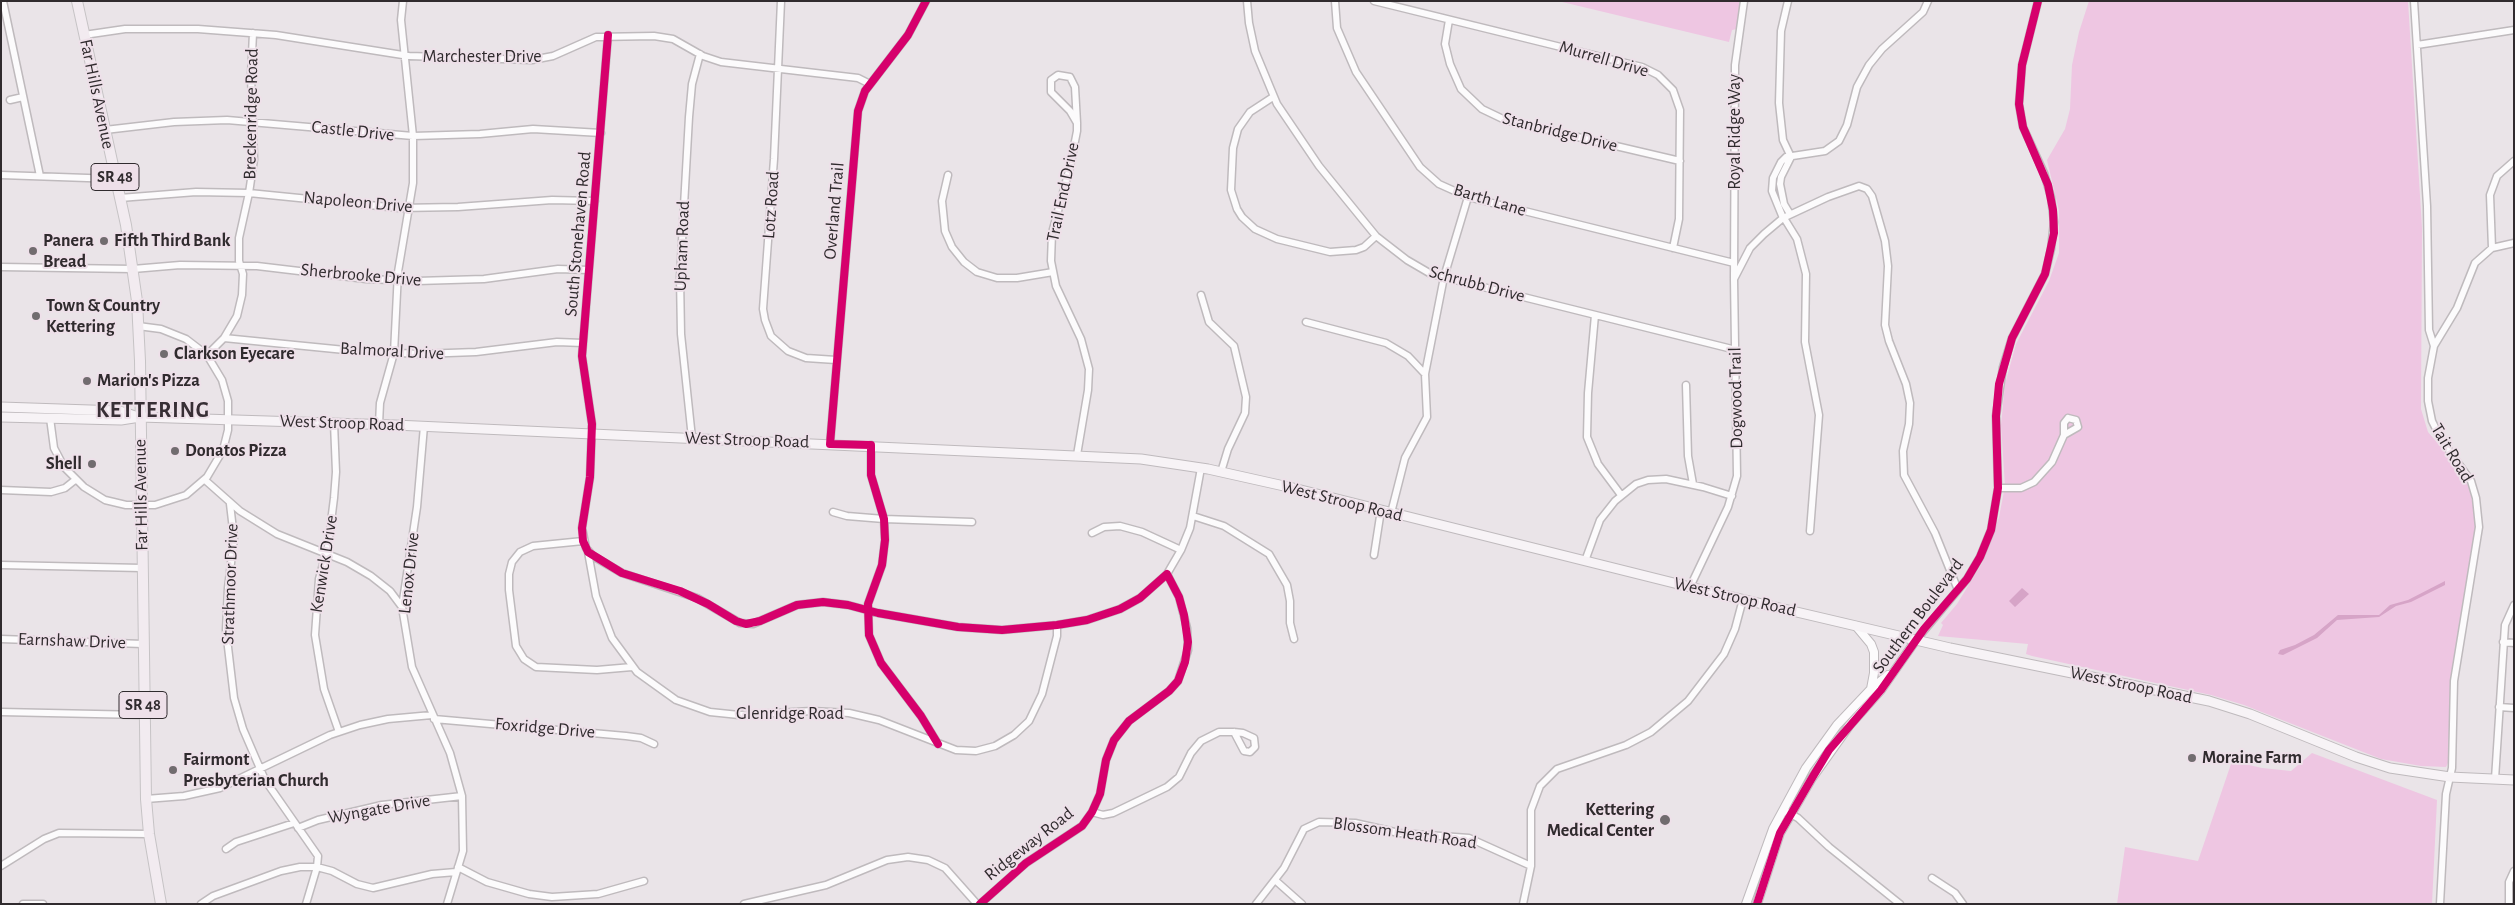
<!DOCTYPE html>
<style>
body{margin:0}
#map{position:relative;width:2515px;height:905px;overflow:hidden;background:#eae4e8;font-family:"Alegreya Sans",sans-serif}
canvas{display:block}
.frame{position:absolute;inset:0;border:2px solid #302b2e;pointer-events:none}
</style>
<div id="map">
<canvas width="2515" height="905"></canvas>
<div class="frame"></div>
</div>
<script>
const ctx = document.querySelector('canvas').getContext('2d');
ctx.lineJoin = 'round';
function fill(path, color) { ctx.fillStyle = color; ctx.fill(path, 'evenodd'); }
const poly = rows => new Path2D(rows.map(r => 'M' + r).join(''));
function strokePath(path, color, width, dash) { ctx.strokeStyle = color; ctx.lineWidth = width; ctx.lineCap = dash ? 'butt' : 'round'; ctx.setLineDash(dash || []); ctx.stroke(path); }
function drawText(font, color, halo, rows, align = 'center') {
  ctx.font = font + ' "Alegreya Sans",sans-serif'; ctx.lineWidth = 4; ctx.setLineDash([]); ctx.textBaseline = 'middle'; ctx.strokeStyle = halo; ctx.fillStyle = color; for (const [text, x, y, turn = 0] of rows) {
    ctx.save(); ctx.translate(x, y); ctx.rotate((+turn || 0) * Math.PI / 180); ctx.textAlign = isNaN(turn) ? turn : align; if (halo) ctx.strokeText(text, 0, 0); ctx.fillText(text, 0, 0); ctx.restore();
  }
}
const green = poly([
 [1558,1,1739,1,1739,23,1737,29,1732,30,1729,42],
 [2089,1,2408,1,2422,228,2421,409,2428,432,2451,459,2469,487,2476,519,2476,539,2453,667,2449,761,2446,767,2421,766,2381,759,2244,705,2211,695,2032,656,2026,654,2028,644,1938,636,1943,625,1941,623,1957,604,1982,563,1999,517,2005,486,2001,425,2005,384,2016,344,2049,281,2059,253,2059,211,2047,160,2065,129,2070,109,2072,65,2079,32],
 [2312,753,2437,800,2432,904,2117,904,2125,847,2198,861,2232,761,2262,768,2291,771]
]);
const water = poly([
 [2445,581,2445,585,2411,602,2396,606,2379,617,2337,620,2317,638,2283,655,2278,654,2280,650,2295,645,2314,635,2338,615,2379,615,2390,605,2408,600],
 [2022,588,2029,594,2015,607,2009,601]
]);
const minor = poly([
 [3,1,40,176],
 [781,1,774,159,763,309,765,320,771,336,788,351,806,358,836,360],
 [1247,1,1249,23,1255,51,1277,104,1319,166,1367,225,1376,236,1407,260,1431,274,1736,350],
 [1335,1,1337,28,1356,72,1420,167,1439,184,1468,197,1734,263],
 [1374,1,1642,67,1658,75,1673,90,1680,110,1679,219,1673,248],
 [1788,1,1781,31,1779,103,1783,140,1791,157,1781,177,1780,184,1784,204,1790,214],
 [2414,1,2427,206,2429,330,2434,346,2428,378,2428,401,2432,421,2441,439,2471,481,2476,498,2479,527,2454,681,2452,768,2446,794,2440,904],
 [1449,20,1445,44,1450,64,1461,89,1482,109,1505,120,1680,161],
 [84,35,125,29,198,29,276,35,409,56,532,60,553,56,596,37,654,36,673,39,703,56,721,62,858,78,870,84],
 [608,35,582,356,592,424,590,477,582,528,586,548,593,556,622,573,697,598,740,623,753,624,797,605,823,602,848,605,878,613,958,627,1002,630,1057,625,1087,620,1120,609,1140,598,1167,574,1181,550,1190,528,1201,468],
 [2417,45,2514,30],
 [1273,97,1250,112,1238,129,1233,148,1231,190,1237,209,1242,217,1255,229,1277,239,1330,252,1356,250,1364,247,1376,236],
 [10,100,23,97],
 [1077,123,1070,111,1051,92,1051,80,1058,75,1070,77,1075,87,1077,123,1077,131,1070,167,1052,233,1051,261,1056,286,1081,339,1089,369,1088,390,1077,455],
 [105,130,174,122,227,120,413,136,480,134,533,129,601,133],
 [1,175,116,179],
 [948,175,942,201,945,231,952,247,964,262,977,272,997,278,1017,278,1053,272],
 [120,198,196,192,249,193,399,208,458,207,552,200,595,201],
 [1783,218,1772,191,1773,178,1781,162,1786,157,1825,151,1839,141,1847,125,1857,87,1869,65,1882,49,1923,12,1928,1],
 [1784,218,1797,239,1806,274,1805,342,1819,415,1810,531],
 [2492,248,2490,195,2497,176,2514,161],
 [1,267,133,269,180,265,257,266,366,279,417,281,484,279,558,269,589,270],
 [1734,278,1735,65,1744,1],
 [1201,295,1209,322,1234,346,1246,397,1245,413,1228,449,1221,472],
 [1595,315,1588,393,1587,437,1598,464,1621,495],
 [1306,322,1386,343,1408,356,1425,374],
 [224,338,237,316,242,295,243,274,239,261,239,238,249,193,254,159,251,76,253,33],
 [2434,346,2457,308,2475,263,2492,248,2514,243],
 [207,355,224,338,355,351,421,354,476,352,557,342,583,343],
 [1686,385,1688,456,1693,484],
 [50,418,54,448,64,467,84,487,105,500,126,505,155,505,186,495,207,477,223,450,228,430,228,401,222,380,207,355,186,339,161,329,138,326],
 [2068,418,2076,420,2078,427,2064,435,2064,423,2068,418],
 [334,423,336,472,334,498,328,546,319,579,315,635,324,689,339,732],
 [379,424,380,403,394,353,398,272,413,183,413,136,401,20,403,1],
 [424,426,417,507,402,607,412,667,450,753,462,796,463,851,447,904],
 [692,438,681,334,680,277,689,117,692,84,700,54],
 [830,444,858,111,865,91,908,35,926,1],
 [871,445,871,475,884,519,885,540,882,565,868,604,869,635,881,663,921,716,938,744],
 [205,480,240,511,277,534,347,562,371,576,390,591,402,607],
 [1998,488,2021,488,2034,482,2052,462,2064,435],
 [1,490,51,492,65,488,75,480],
 [230,504,234,538,228,588,226,630,234,698,243,729,265,780,318,856,317,867,306,904],
 [833,512,847,516,884,519,972,522],
 [1391,513,1405,458,1427,417,1425,374,1444,277,1468,197],
 [1193,516,1224,526,1269,554,1287,585,1290,601,1290,623,1294,639],
 [1092,533,1104,527,1120,526,1142,532,1181,550],
 [583,541,533,546,520,552,512,562,509,574,509,590,516,646,524,659,536,667,597,670,632,667],
 [588,552,596,596,612,638,637,672,676,700,710,712,739,715,812,711,849,713,879,720,956,750,976,751,995,746,1014,735,1029,721,1042,694,1057,636,1057,625],
 [1374,555,1381,510],
 [1585,561,1600,520,1615,501,1636,484,1648,480,1666,479,1703,487,1732,496],
 [1,565,142,568],
 [1690,587,1728,507,1737,476,1734,279,1750,248,1764,234,1783,218,1828,197,1859,186,1867,189,1872,196,1885,241,1888,266,1885,325,1889,341,1906,384,1910,403,1909,424,1903,451,1904,475,1935,533,1958,590],
 [1,639,143,644],
 [1916,640,1967,579,1980,557,1991,530,1998,488,1996,416,2003,367,2012,338,2045,274,2051,249,2054,222,2051,197,2044,173,2023,127,2019,104,2022,65,2038,1],
 [2503,642,2514,643],
 [2499,707,2514,708],
 [1,712,143,715],
 [434,719,626,736,641,738,654,744],
 [1234,732,1243,733,1254,738,1255,747,1250,752,1244,751,1234,732],
 [2495,779,2505,625,2514,605],
 [146,799,184,796,220,788,330,735,360,725,388,719,432,715],
 [1092,812,1103,815,1113,813,1167,787,1179,777,1191,753,1201,741,1219,732,1234,732],
 [1787,812,1798,818,1829,847,1900,904],
 [298,828,318,820,382,805,462,796],
 [226,849,236,842,294,823],
 [1,866,44,839,59,833,149,834],
 [458,867,487,882,529,894,552,897,598,894,644,881],
 [1932,878,1955,893,1963,904],
 [1275,880,1302,904],
 [23,904,43,904],
 [201,904,213,896,281,871,300,867,317,867,332,871,357,884,373,888,432,874,456,872],
 [744,904,826,885,887,860,908,857,928,860,945,868,977,904],
 [980,904,1026,863,1082,826,1092,812,1100,794,1106,760,1114,740,1129,721,1169,691,1178,681,1188,650,1187,628,1179,597,1167,574],
 [1256,904,1284,868,1304,829,1319,822,1355,823,1399,833,1469,838,1531,866],
 [1523,904,1531,866,1531,810,1540,786,1557,769,1626,745,1651,732,1688,701,1724,654,1735,629,1743,599],
 [2509,904,2509,882,2514,871]
]);
const tertiary = poly([
 [1856,626,1871,644,1874,652,1874,673,1871,689],
 [1746,904,1773,829,1806,768,1837,725,1871,689,1888,675],
 [1757,904,1780,833,1812,778,1849,726,1881,690,1916,640]
]);
const secondary = poly([
 [1,407,120,411,135,416],
 [1,417,121,420,140,417,395,425,1141,459,1208,469,1293,488,1690,587,1950,648,2209,701,2250,714,2356,757,2390,768,2450,777,2514,780]
]);
const primary = poly([
 [77,1,126,225,137,301,140,361,146,799,149,834,161,904]
]);
const cycleway = poly([
 [926,1,908,35,865,91,858,111,830,444,871,445,871,475,884,519,885,540,882,565,868,604,869,635,881,663,921,716,938,744],
 [608,35,582,356,592,424,590,477,582,528,583,541,588,552,622,573,680,591,708,604,736,621,746,624,760,621,797,605,823,602,848,605,878,613,958,627,1002,630,1057,625,1087,620,1120,609,1140,598,1167,574,1179,597,1184,615,1188,642,1185,662,1178,681,1169,691,1129,721,1114,740,1106,760,1100,794,1092,812,1082,826,1026,863,980,904],
 [1757,904,1780,833,1812,778,1829,750,1881,690,1924,629,1967,579,1980,557,1991,530,1998,488,1996,416,1999,384,2012,338,2045,274,2054,233,2053,210,2048,185,2023,127,2019,104,2022,65,2038,1]
]);
const markers = [
 [104,241,5,"#716c6f"],
 [33,251,5,"#716c6f"],
 [36,316,5,"#716c6f"],
 [164,354,5,"#716c6f"],
 [87,381,5,"#716c6f"],
 [175,451,5,"#716c6f"],
 [92,464,5,"#716c6f"],
 [2192,758,5,"#716c6f"],
 [173,770,5,"#716c6f"],
 [1665,820,6,"#716c6f"]
];
const shields = [
 [115,177,48],
 [143,705,48]
];
const shieldNames = [
 ["SR 48",115,177],
 ["SR 48",143,705]
];
const streetNames = [
 ["Marchester Drive",482,57],
 ["Murrell Drive",1604,59,16],
 ["Far Hills Avenue",97,94,78],
 ["Breckenridge Road",251,114,-89],
 ["Castle Drive",353,131,6],
 ["Stanbridge Drive",1560,132,14],
 ["Royal Ridge Way",1735,132,-90],
 ["Trail End Drive",1063,192,-78],
 ["Barth Lane",1490,200,17],
 ["Napoleon Drive",358,202,5],
 ["Lotz Road",771,205,-86],
 ["Overland Trail",834,211,-85],
 ["South Stonehaven Road",578,234,-85],
 ["Upham Road",682,246,-88],
 ["Sherbrooke Drive",361,275,5],
 ["Schrubb Drive",1477,284,15],
 ["Balmoral Drive",392,351,3],
 ["Dogwood Trail",1736,398,-91],
 ["West Stroop Road",342,423,2],
 ["West Stroop Road",747,440,2],
 ["Tait Road",2452,453,59],
 ["Far Hills Avenue",141,495,-91],
 ["West Stroop Road",1342,501,14],
 ["Kenwick Drive",324,564,-81],
 ["Lenox Drive",409,573,-84],
 ["Strathmoor Drive",230,584,-88],
 ["West Stroop Road",1735,597,13],
 ["Southern Boulevard",1918,616,-53],
 ["Earnshaw Drive",72,641,2],
 ["West Stroop Road",2131,685,12],
 ["Glenridge Road",790,714],
 ["Foxridge Drive",545,728,5],
 ["Wyngate Drive",379,809,-10],
 ["Blossom Heath Road",1405,833,8],
 ["Ridgeway Road",1029,844,-38]
];
const poiNames = [
 ["Panera",43,241],
 ["Bread",43,262],
 ["Fifth Third Bank",114,241],
 ["Town & Country",46,306],
 ["Kettering",46,327],
 ["Clarkson Eyecare",174,354],
 ["Marion's Pizza",97,381],
 ["Donatos Pizza",185,451],
 ["Shell",82,464,"right"],
 ["Moraine Farm",2202,758],
 ["Fairmont",183,760],
 ["Presbyterian Church",183,781],
 ["Kettering",1654,810,"right"],
 ["Medical Center",1654,831,"right"]
];
const districtNames = [
 ["KETTERING",153,410]
];
fill(green, '#eec6e2');
fill(water, '#d6a4c7');
strokePath(minor, '#bfbabd', 9);
strokePath(tertiary, '#bfbabd', 10);
strokePath(secondary, '#bfbabd', 11);
strokePath(primary, '#c6c3c5', 12);
strokePath(minor, '#fcfbfc', 6);
strokePath(tertiary, '#fcfbfc', 8);
strokePath(secondary, '#f7f3f6', 9);
strokePath(primary, '#f2ebf0', 10);
strokePath(cycleway, '#d6006c', 8);
for (const [x, y, r, color] of markers) { const dot = new Path2D(); dot.arc(x, y, r, 0, 2 * Math.PI); ctx.fillStyle = color; ctx.fill(dot); strokePath(dot, '#eee0e9', 2); }
for (const [x, y, w] of shields) { const box = new Path2D(); box.roundRect(x - w / 2, y - 13.5, w, 27, 4); ctx.fillStyle = '#eee0e9'; ctx.fill(box); strokePath(box, '#302b2e', 1); }
drawText('bold 16px', '#302b2e', null, shieldNames);
drawText('18px', '#302b2e', '#eee0e9', streetNames);
drawText('bold 18px', '#302b2e', '#eee0e9', poiNames, 'left');
ctx.letterSpacing = '1px';
drawText('bold 22px', '#382e35', '#eee0e9', districtNames);
ctx.letterSpacing = '0px';
</script>
